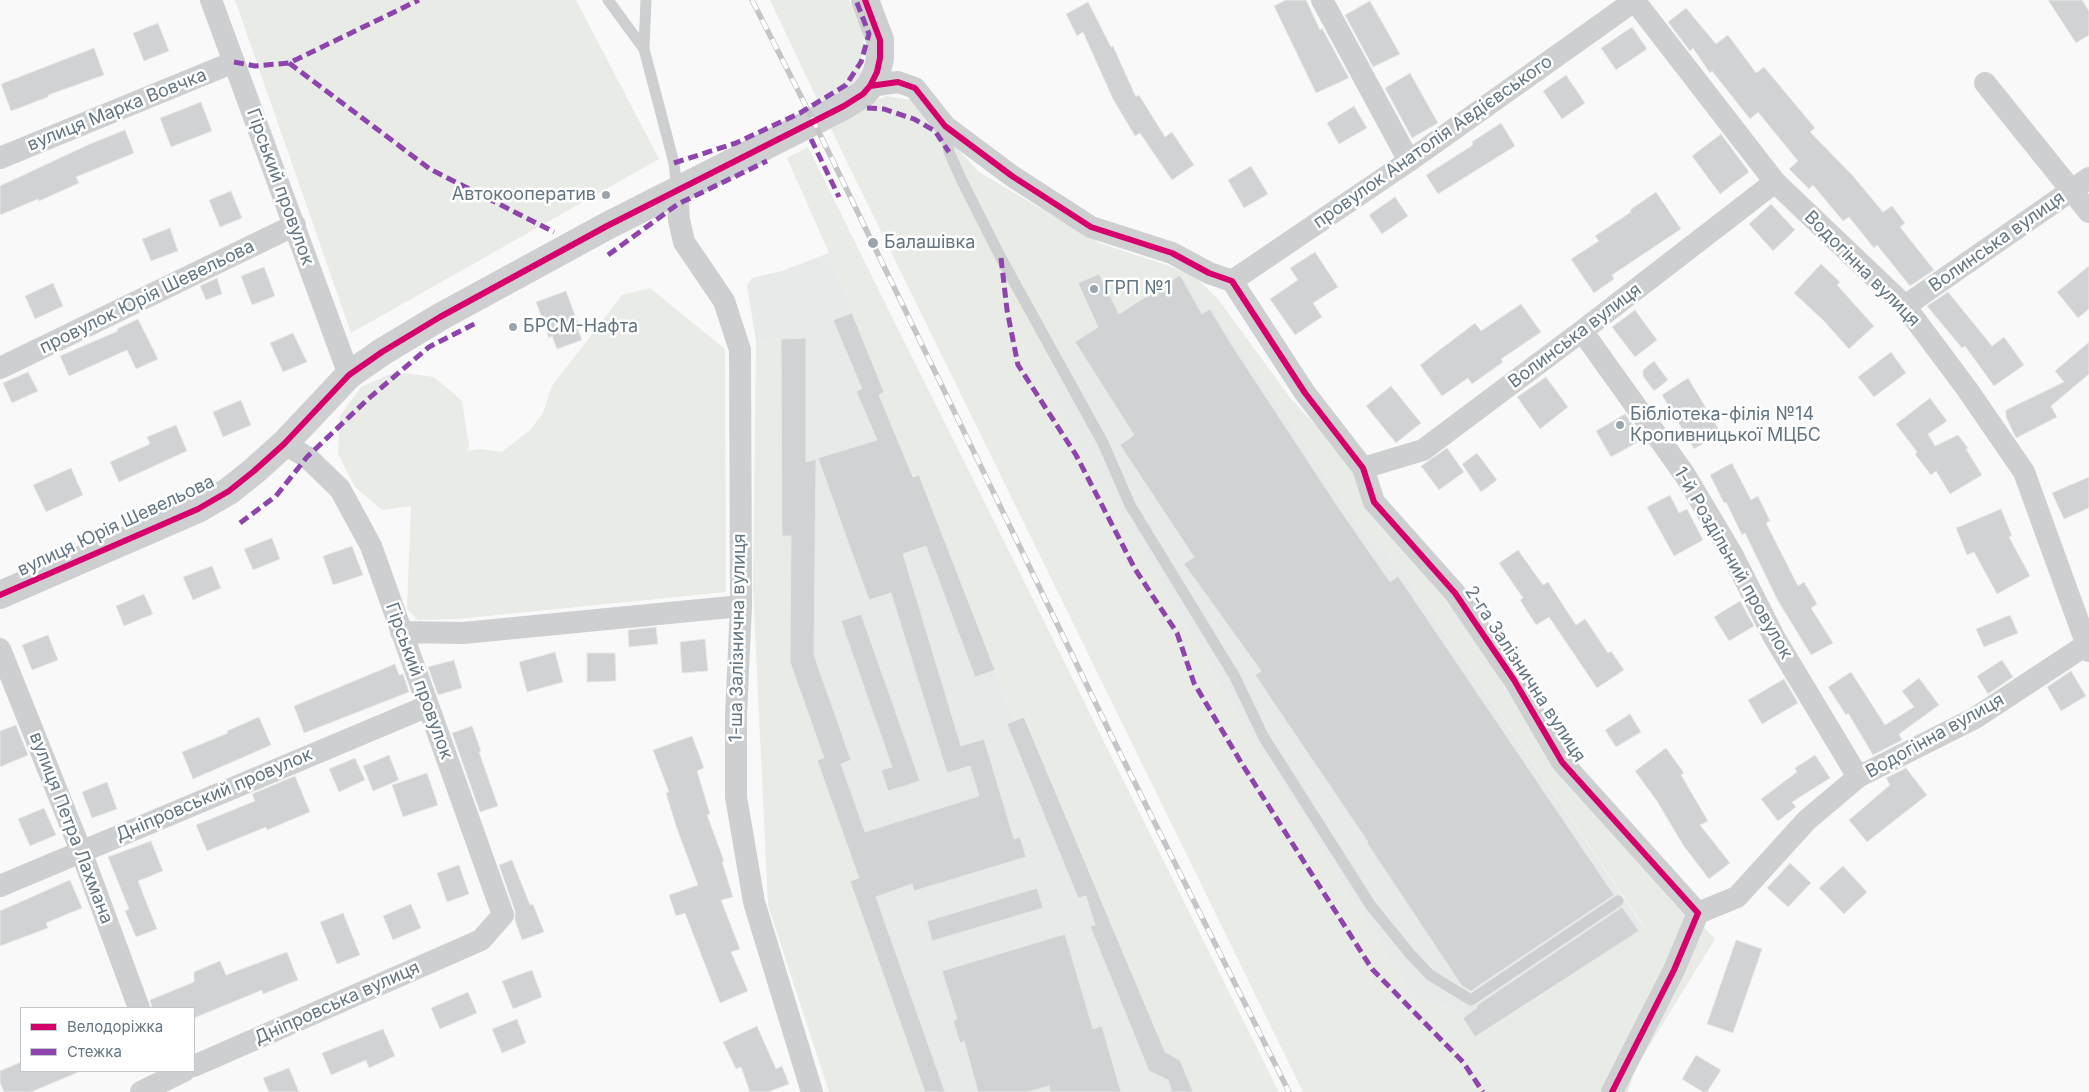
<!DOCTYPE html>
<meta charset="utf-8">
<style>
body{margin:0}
#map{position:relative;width:2089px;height:1092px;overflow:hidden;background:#f9f9f9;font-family:Inter,sans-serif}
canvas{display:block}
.legend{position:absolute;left:20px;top:1007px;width:175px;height:65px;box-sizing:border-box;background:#fff;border:1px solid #c1c8cd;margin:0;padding:6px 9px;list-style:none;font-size:15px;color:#657683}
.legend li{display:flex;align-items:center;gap:10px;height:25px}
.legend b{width:25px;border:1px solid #c1c8cd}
</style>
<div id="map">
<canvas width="2089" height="1092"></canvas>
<ul class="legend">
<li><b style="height:6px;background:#d6006c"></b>Велодоріжка</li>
<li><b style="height:6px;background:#8e44ad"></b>Стежка</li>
</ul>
</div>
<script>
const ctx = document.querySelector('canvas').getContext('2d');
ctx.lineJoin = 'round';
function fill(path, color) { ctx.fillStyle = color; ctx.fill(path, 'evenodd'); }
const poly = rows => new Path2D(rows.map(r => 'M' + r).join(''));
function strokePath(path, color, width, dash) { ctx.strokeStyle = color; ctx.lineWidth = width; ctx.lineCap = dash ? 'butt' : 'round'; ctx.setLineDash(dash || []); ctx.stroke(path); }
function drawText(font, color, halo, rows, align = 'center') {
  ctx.font = font + ' Inter,sans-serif'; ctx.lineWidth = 5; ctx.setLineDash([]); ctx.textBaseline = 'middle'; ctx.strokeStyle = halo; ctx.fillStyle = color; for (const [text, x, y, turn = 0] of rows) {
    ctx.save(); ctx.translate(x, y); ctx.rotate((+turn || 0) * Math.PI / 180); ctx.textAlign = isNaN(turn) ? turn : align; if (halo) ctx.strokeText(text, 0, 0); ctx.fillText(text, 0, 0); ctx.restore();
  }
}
const built = poly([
 [829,253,884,392,879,395,913,477,919,475,1015,721,1024,717,1165,1052,1180,1060,1193,1092,925,1092,850,881,817,760,824,757,790,662,791,536,781,339,756,341,747,285,752,278,782,271],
 [1180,275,1209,301,1355,520,1401,568,1645,929,1475,1037,1454,1008,1414,999,1226,695,1036,372,1075,342]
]);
const green = poly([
 [235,0,576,0,659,159,351,333],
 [770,0,849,0,864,35,860,74,873,102,886,96,913,100,979,172,1099,243,1191,273,1218,299,1291,399,1352,464,1460,614,1553,766,1715,939,1635,1069,1628,1092,1303,1092,845,158],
 [1180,275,1209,301,1355,520,1401,568,1645,928,1476,1037,1454,1008,1414,999,1226,695,1037,372,1075,342],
 [808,147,892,317,1279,1092,1193,1092,1180,1060,1165,1052,1025,718,1015,721,919,475,913,477,879,395,884,392,829,253,787,158],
 [650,288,725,349,726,592,457,619,418,620,407,609,411,506,382,510,355,487,338,454,340,416,361,387,395,372,434,377,462,401,469,446,467,451,480,449,502,452,530,430,543,413,552,386,622,295],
 [781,339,782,535,791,536,790,662,824,758,817,761,859,878,850,882,925,1092,829,1092,768,905,753,588,756,341]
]);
const building = poly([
 [1286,0,1306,0,1320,30,1322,28,1349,78,1316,93,1274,6,1286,0],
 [2048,0,2082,0,2089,11,2089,35,2076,43,2048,0],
 [1370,1,1400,54,1373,67,1345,15,1370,1],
 [1088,2,1111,47,1113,46,1136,97,1139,95,1165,137,1172,132,1194,165,1172,180,1140,133,1135,136,1113,99,1083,32,1077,36,1066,14,1088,2],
 [1686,8,1716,44,1728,35,1756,73,1764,67,1815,128,1810,132,1853,176,1883,212,1892,206,1905,223,1900,227,1934,270,1910,286,1877,245,1874,248,1849,217,1843,221,1813,185,1809,189,1789,169,1798,161,1758,112,1750,119,1712,71,1710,73,1693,48,1690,51,1668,22,1686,8],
 [158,23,169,51,144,61,133,33,158,23],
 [1632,27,1647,49,1616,70,1601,48,1632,27],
 [94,48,104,75,48,95,48,97,11,111,1,84,94,48],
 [1410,73,1438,123,1412,138,1385,88,1410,73],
 [1566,75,1585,103,1562,119,1543,91,1566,75],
 [201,102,212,131,171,147,160,118,201,102],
 [1354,106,1367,128,1339,144,1327,123,1354,106],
 [1501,123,1515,146,1438,194,1426,175,1473,145,1472,142,1501,123],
 [125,130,134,153,76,177,79,183,39,201,38,199,0,215,0,186,90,144,125,130],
 [1721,134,1749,172,1720,194,1692,156,1721,134],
 [1251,166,1268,194,1244,208,1228,180,1251,166],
 [231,191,242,218,220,227,209,200,231,191],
 [1656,192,1681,229,1612,275,1614,279,1594,293,1571,259,1599,241,1595,236,1631,212,1630,210,1656,192],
 [1395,197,1408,216,1382,234,1369,215,1395,197],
 [1771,204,1795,230,1773,251,1749,224,1771,204],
 [170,228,178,251,151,261,142,239,170,228],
 [1315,252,1338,287,1313,303,1322,317,1295,335,1270,299,1298,280,1290,268,1315,252],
 [1821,264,1840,282,1837,285,1874,326,1849,349,1824,321,1794,293,1821,264],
 [2089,266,2089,309,2078,318,2057,292,2089,266],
 [264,267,275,296,252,305,241,276,264,267],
 [1099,274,1119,314,1180,275,1202,314,1210,309,1233,347,1338,507,1390,582,1398,576,1614,895,1471,991,1462,986,1367,843,1368,842,1255,675,1261,671,1184,564,1194,557,1120,445,1134,435,1075,342,1098,327,1078,283,1099,274],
 [217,278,222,294,206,300,200,286,217,278],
 [53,283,63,306,35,319,25,296,53,283],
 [566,291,579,326,577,327,582,340,557,349,552,336,549,338,536,302,566,291],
 [1948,292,1992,346,2004,337,2024,365,1994,386,1965,346,1962,348,1927,306,1948,292],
 [1521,304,1541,332,1501,359,1503,362,1472,384,1468,378,1442,396,1420,365,1475,323,1481,331,1521,304],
 [1635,310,1657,340,1635,357,1612,327,1635,310],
 [852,313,884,392,879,395,913,477,919,475,995,670,975,677,926,546,903,554,961,746,984,739,1014,839,1020,837,1026,857,914,891,912,884,876,897,945,1092,925,1092,850,881,859,878,817,760,824,758,790,662,791,536,782,536,781,339,806,338,806,462,816,459,814,655,851,760,841,764,865,832,979,796,970,766,947,773,891,593,869,600,818,458,877,440,856,391,862,389,833,320,852,313],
 [138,319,158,359,136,369,127,350,69,376,60,356,118,331,117,329,138,319],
 [293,333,307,362,283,372,270,343,293,333],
 [2089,342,2089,374,2051,406,2057,417,2016,438,2006,417,2006,410,2064,382,2055,371,2089,342],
 [1891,352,1906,373,1874,397,1858,377,1891,352],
 [1654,361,1668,380,1654,391,1643,376,1643,370,1654,361],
 [28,372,38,391,12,403,3,383,28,372],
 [1546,377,1568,407,1540,429,1517,397,1546,377],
 [1688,378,1721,433,1694,449,1662,395,1688,378],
 [1391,386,1421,423,1396,443,1366,406,1391,386],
 [1930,398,1947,421,1928,434,1935,446,1958,435,1968,448,1966,449,1982,475,1950,494,1936,471,1931,475,1915,454,1917,452,1896,424,1930,398],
 [241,400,251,425,223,437,213,412,241,400],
 [1625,414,1643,439,1611,457,1596,431,1625,414],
 [176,425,187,451,119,482,110,462,150,444,147,437,176,425],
 [1447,448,1464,472,1439,490,1421,466,1447,448],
 [1477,453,1497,480,1481,492,1462,464,1477,453],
 [1732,463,1751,500,1758,496,1770,521,1766,523,1798,586,1804,582,1813,597,1817,604,1811,608,1833,643,1811,655,1777,599,1745,533,1742,535,1726,502,1724,503,1710,475,1732,463],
 [71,468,83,495,46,512,33,485,71,468],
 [2089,477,2089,508,2064,519,2052,493,2089,477],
 [1670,495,1679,513,1687,509,1703,540,1674,556,1647,507,1670,495],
 [2001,509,2012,536,2009,537,2030,576,1997,594,1974,552,1967,555,1956,528,2001,509],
 [272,538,280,559,253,570,244,549,272,538],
 [352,546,363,575,333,585,323,556,352,546],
 [1518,550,1543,585,1548,582,1576,625,1585,619,1608,653,1611,651,1624,670,1597,688,1549,617,1536,625,1520,600,1523,598,1499,563,1518,550],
 [212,566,221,588,193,600,183,577,212,566],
 [144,594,153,614,124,626,116,606,144,594],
 [1740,601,1754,626,1729,641,1714,617,1740,601],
 [861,614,920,781,888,791,881,770,892,767,841,621,861,614],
 [2010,615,2018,633,1984,647,1976,629,2010,615],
 [656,627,658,644,629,647,628,630,656,627],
 [48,635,58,660,32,670,22,645,48,635],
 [705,639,708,671,682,673,680,642,705,639],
 [555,652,563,682,527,692,519,662,555,652],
 [587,653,615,653,616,681,587,682,587,653],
 [454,660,462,688,438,695,428,667,454,660],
 [2002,660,2013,677,1988,694,1977,676,2002,660],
 [395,664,399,675,403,674,409,692,304,733,294,706,395,664],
 [2071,671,2086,696,2061,711,2047,687,2071,671],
 [1851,672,1885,725,1914,707,1902,691,1919,678,1939,705,1899,734,1902,740,1873,755,1848,713,1846,715,1828,687,1851,672],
 [1784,679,1798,703,1762,724,1748,700,1784,679],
 [1630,714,1641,732,1616,747,1605,730,1630,714],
 [259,717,271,745,193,779,182,752,228,733,227,731,259,717],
 [1024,717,1165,1052,1180,1060,1193,1092,1172,1092,1168,1080,1149,1071,1090,926,1095,925,1086,896,1078,898,1007,724,1024,717],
 [16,725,28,755,0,767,0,731,16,725],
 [472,726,481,751,479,752,498,806,480,812,452,733,472,726],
 [692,736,704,768,697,771,710,814,707,815,724,861,722,862,733,897,721,900,740,949,731,952,748,991,720,1003,685,913,676,916,669,895,698,885,676,826,666,793,669,792,653,750,692,736],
 [1666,748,1684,773,1681,775,1708,821,1700,825,1730,863,1709,879,1683,845,1657,801,1635,771,1666,748],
 [389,755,399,780,373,791,363,766,389,755],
 [1815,755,1830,778,1792,802,1796,807,1778,821,1761,799,1797,772,1795,768,1815,755],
 [355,758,365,780,339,792,329,769,355,758],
 [1906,768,1927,795,1867,842,1849,820,1890,785,1886,778,1906,768],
 [427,773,438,805,403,817,392,785,427,773],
 [295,776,310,812,267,830,266,827,207,851,196,825,255,801,252,794,295,776],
 [107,782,117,809,92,818,82,792,107,782],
 [44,808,56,835,30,846,18,819,44,808],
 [151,841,163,871,138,881,157,929,136,937,125,911,129,909,108,857,151,841],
 [512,860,530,905,533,904,544,932,522,940,515,920,515,911,499,865,512,860],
 [1790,863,1811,883,1788,907,1767,888,1790,863],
 [459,865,469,894,447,902,437,873,459,865],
 [1843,866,1867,892,1844,914,1819,888,1843,866],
 [70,880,82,908,46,923,48,928,0,946,0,911,70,880],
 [1037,888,1043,908,932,941,927,921,1037,888],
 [411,904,421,928,393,940,383,916,411,904],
 [1622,907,1639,931,1475,1037,1463,1018,1477,1008,1476,1006,1622,907],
 [343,913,360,955,337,964,320,922,343,913],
 [1065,934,1093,1029,1102,1026,1121,1092,1050,1092,1049,1086,1027,1092,978,1092,964,1041,960,1043,953,1021,957,1019,942,971,1065,934],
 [1736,940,1762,949,1733,1033,1707,1024,1736,940],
 [287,952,298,980,263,994,262,990,194,1018,194,1008,152,1008,150,1000,194,982,194,972,220,961,226,975,287,952],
 [532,970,542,997,513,1009,502,981,532,970],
 [468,992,477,1013,440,1029,431,1008,468,992],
 [517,1019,526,1043,502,1053,492,1029,517,1019],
 [757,1026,776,1069,782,1066,789,1084,768,1092,750,1092,741,1067,736,1069,723,1042,757,1026],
 [383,1029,395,1056,369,1068,366,1060,331,1075,322,1053,383,1029],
 [1696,1055,1721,1070,1707,1092,1703,1092,1682,1079,1696,1055],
 [21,1062,21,1071,81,1071,31,1092,4,1092,0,1082,0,1071,21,1062],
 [289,1068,299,1092,269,1092,263,1078,289,1068]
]);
const service = poly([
 [608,0,644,49],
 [646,0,644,49,674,163,677,190],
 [945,128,949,152,962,181,1001,258,1103,443,1130,505,1235,677,1263,736,1371,906,1411,955,1430,975,1471,1000,1618,901]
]);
const minor = poly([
 [211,0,349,375],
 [1322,0,1409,161],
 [1634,0,1775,182,1905,306,1967,389,2024,472,2089,651],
 [1985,83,2089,212],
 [870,86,898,82,915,88,945,126,1012,176,1091,227,1172,253,1209,273,1232,281,1305,393,1363,468,1374,502,1455,593,1514,680,1562,762,1698,913,1674,970,1612,1092],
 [0,158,234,62],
 [677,190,679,220,684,242,724,301,740,350,741,606,736,715,736,797,754,902,812,1092],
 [1232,281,1409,161,1634,1],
 [1905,306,2089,178],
 [1582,331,1685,475,1732,554,1774,637,1858,777],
 [0,368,295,225],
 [1363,468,1423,450,1582,331,1775,182],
 [401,632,463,633,741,606],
 [0,649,81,851,139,1008],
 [0,886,428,706],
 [1698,913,1737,897,1807,820,1858,777,1975,718,2086,645],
 [194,1066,481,940,503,915,371,546,340,489,307,457,284,444],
 [141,1092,184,1071]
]);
const tertiary = poly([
 [0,595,198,509,229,491,254,471,284,444,349,375,382,352,440,317,607,226,844,106,863,94,870,86,877,72,880,58,880,40,865,0]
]);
const rail = poly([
 [752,0,814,122,1111,735,1289,1092]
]);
const quiet = poly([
 [234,62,255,66,289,63,419,0],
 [289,63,430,169,554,232],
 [867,108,884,109,914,119,935,131,949,152],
 [811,139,839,197],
 [674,163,736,143,800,113,846,85,861,62,869,34,856,0],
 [608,255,678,204,767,161],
 [1001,258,1007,310,1018,365,1076,455,1135,569,1177,633,1194,683,1242,764,1372,969,1463,1062,1483,1092],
 [240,523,276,496,307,457,368,399,429,347,476,323]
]);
const cycleway = poly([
 [870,86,898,82,915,88,945,126,1012,176,1091,227,1172,253,1209,273,1232,281,1305,393,1363,468,1374,502,1455,593,1514,680,1562,762,1698,913,1674,970,1612,1092],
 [0,595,198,509,229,491,254,471,284,444,349,375,382,352,440,317,607,226,844,106,863,94,870,86,877,72,880,58,880,40,865,0]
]);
const markers = [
 [606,195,5,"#99a4ac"],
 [873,243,6,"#99a4ac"],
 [1094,289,5,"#99a4ac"],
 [513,327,5,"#99a4ac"],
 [1620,425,5,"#99a4ac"]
];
const streetNames = [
 ["вулиця Марка Вовчка",117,110,-22],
 ["провулок Анатолія Авдієвського",1433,142,-35],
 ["Гірський провулок",280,187,70],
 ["Волинська вулиця",1997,242,-35],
 ["Водогінна вулиця",1862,269,45],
 ["провулок Юрія Шевельова",147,297,-26],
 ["Волинська вулиця",1575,336,-37],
 ["вулиця Юрія Шевельова",116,526,-25],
 ["1-й Роздільний провулок",1733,563,60],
 ["1-ша Залізнична вулиця",738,638,-89],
 ["2-га Залізнична вулиця",1525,674,57],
 ["Гірський провулок",419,681,70],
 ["Водогінна вулиця",1935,736,-29],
 ["Дніпровський провулок",214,795,-23],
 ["вулиця Петра Лахмана",71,828,69],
 ["Дніпровська вулиця",337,1003,-24]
];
const poiNames = [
 ["Автокооператив",596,195,"right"],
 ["Балашівка",884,243],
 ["ГРП №1",1104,289],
 ["БРСМ-Нафта",523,327],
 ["Бібліотека-філія №14",1630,415],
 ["Кропивницької МЦБС",1630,436]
];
fill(built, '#e8e9e9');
fill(green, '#e8ebe6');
fill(building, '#d0d2d3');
strokePath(building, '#e8e8e8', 1);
strokePath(service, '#cecfd0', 11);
strokePath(minor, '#cecfd0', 22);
strokePath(tertiary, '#cecfd0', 28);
strokePath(rail, '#c3c5c6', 5.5);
strokePath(rail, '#fff', 4, [11]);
strokePath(quiet, '#8e44ad', 5, [10, 5]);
strokePath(cycleway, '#d6006c', 6);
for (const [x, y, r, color] of markers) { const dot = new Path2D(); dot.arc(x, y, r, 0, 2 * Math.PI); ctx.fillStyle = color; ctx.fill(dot); strokePath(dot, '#fff', 2); }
drawText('18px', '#657683', '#fff', streetNames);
drawText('18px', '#657683', '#fff', poiNames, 'left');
</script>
